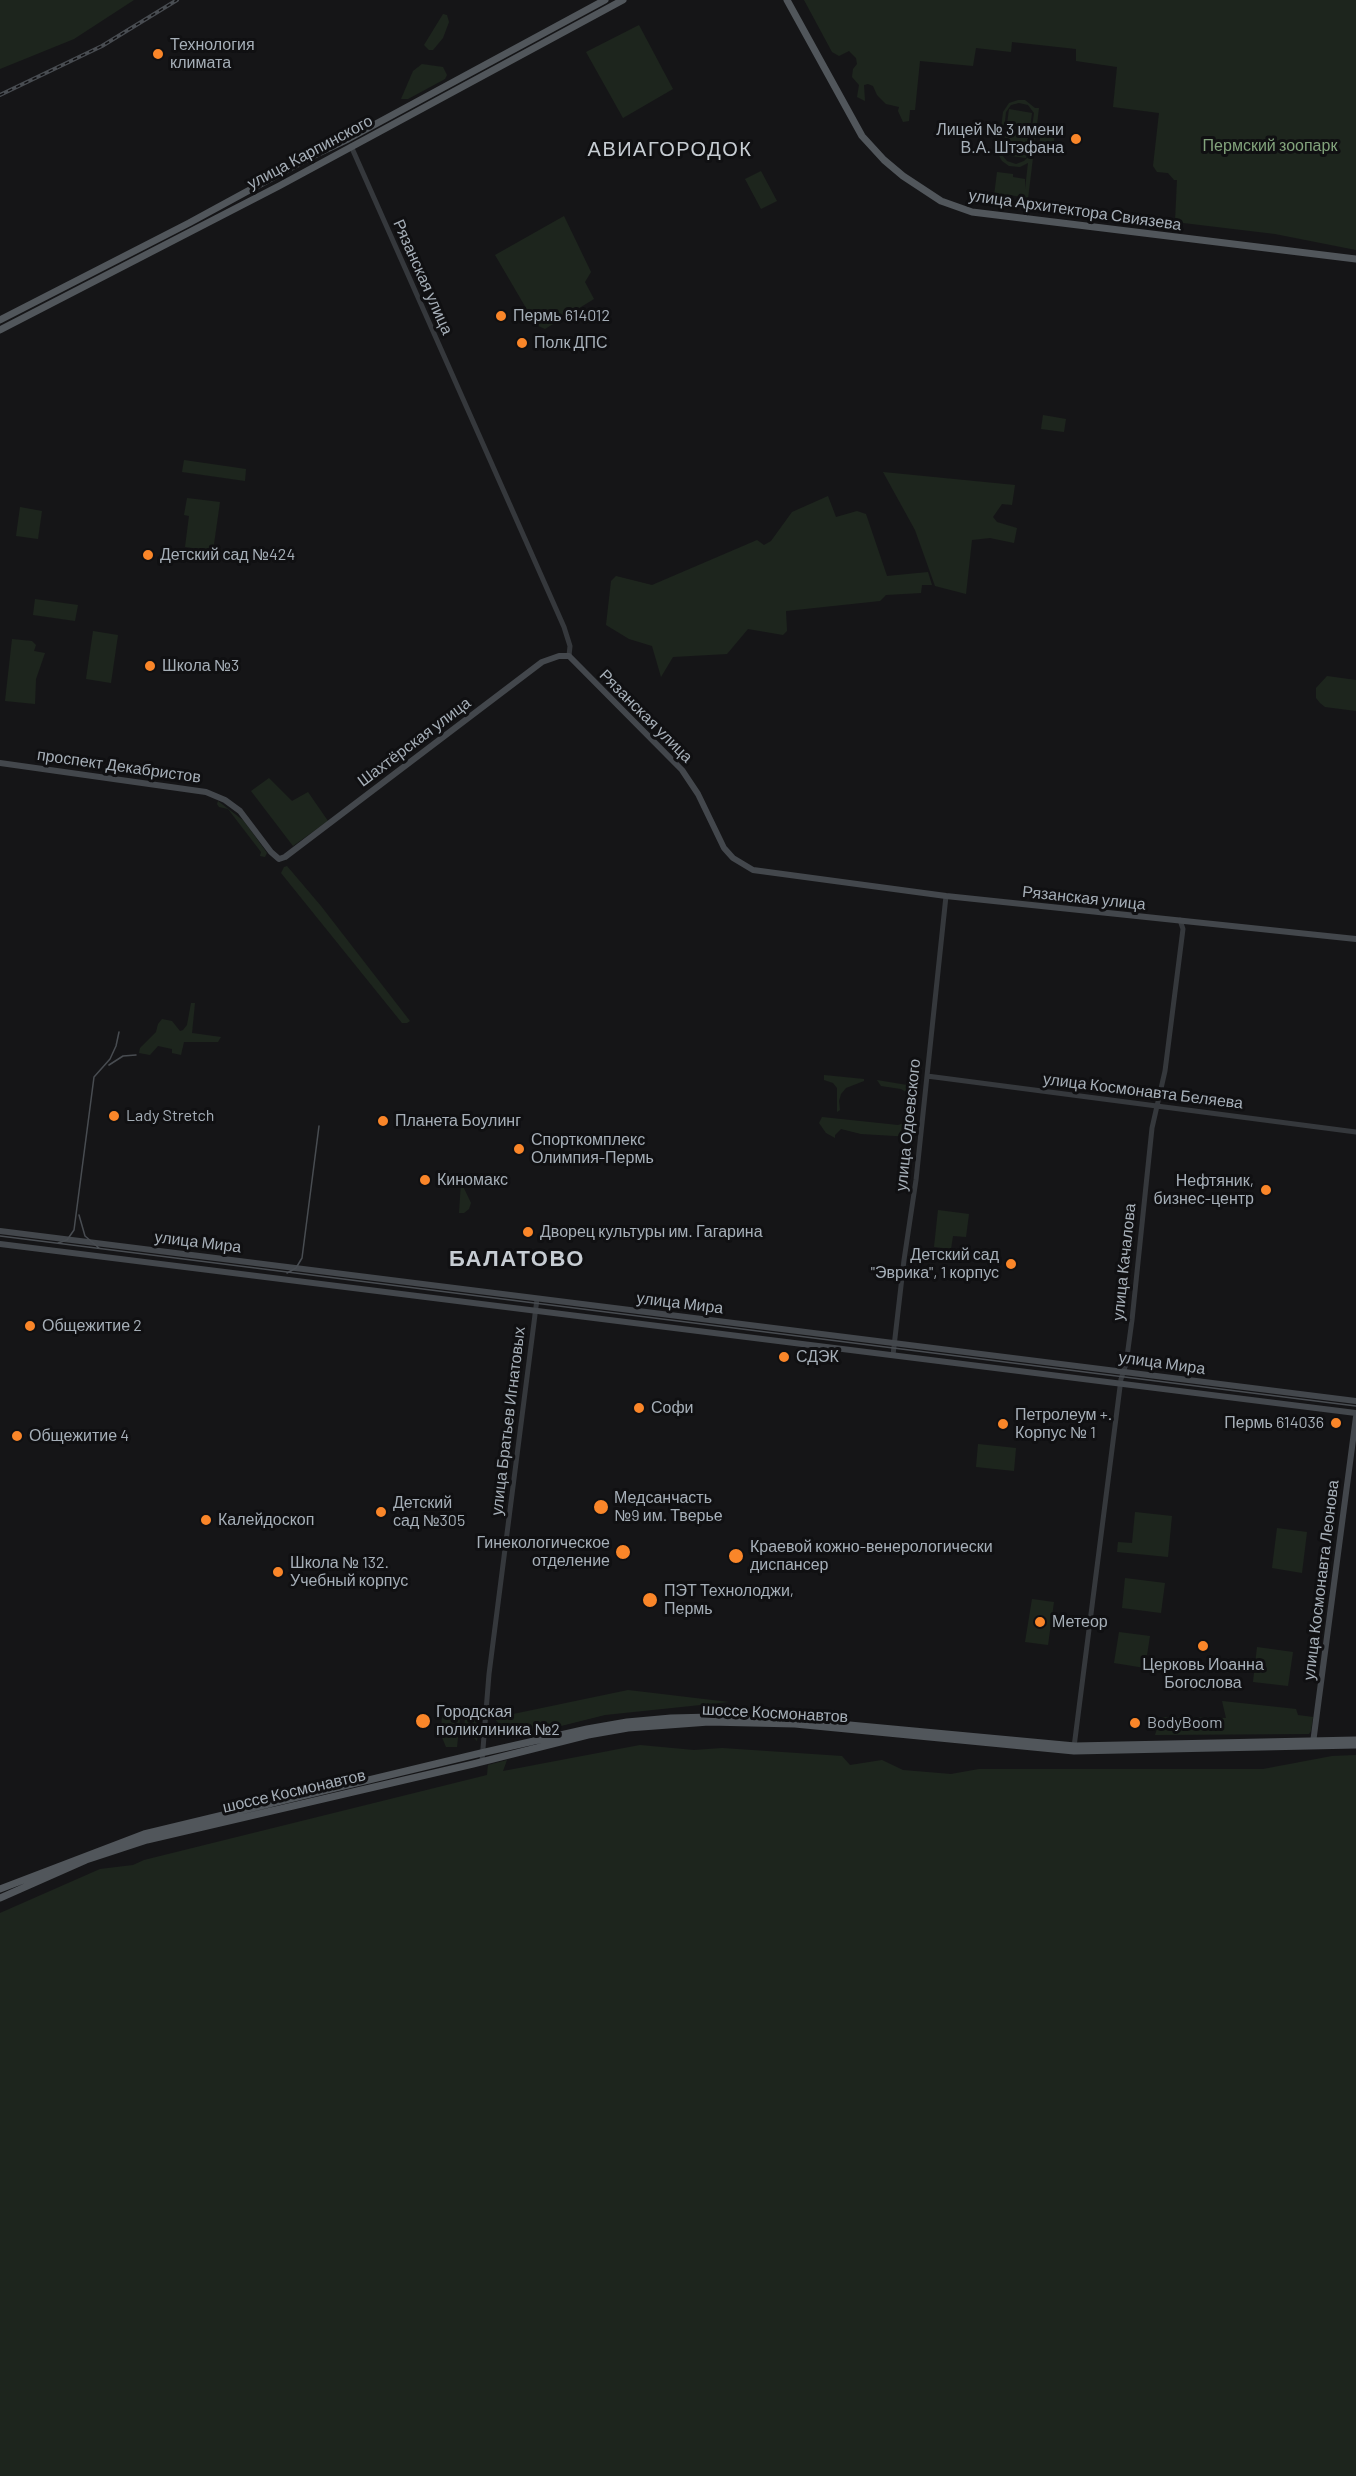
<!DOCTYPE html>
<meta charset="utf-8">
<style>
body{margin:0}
canvas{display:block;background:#151517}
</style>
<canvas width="1356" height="2476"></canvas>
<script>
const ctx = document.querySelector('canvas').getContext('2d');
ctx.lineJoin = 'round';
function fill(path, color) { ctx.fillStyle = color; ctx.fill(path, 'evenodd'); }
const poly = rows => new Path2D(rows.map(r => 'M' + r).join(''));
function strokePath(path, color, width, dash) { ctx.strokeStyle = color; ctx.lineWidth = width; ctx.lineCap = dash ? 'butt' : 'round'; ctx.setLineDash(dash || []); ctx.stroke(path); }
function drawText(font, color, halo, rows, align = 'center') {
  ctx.font = font + ' Barlow,sans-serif'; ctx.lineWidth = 6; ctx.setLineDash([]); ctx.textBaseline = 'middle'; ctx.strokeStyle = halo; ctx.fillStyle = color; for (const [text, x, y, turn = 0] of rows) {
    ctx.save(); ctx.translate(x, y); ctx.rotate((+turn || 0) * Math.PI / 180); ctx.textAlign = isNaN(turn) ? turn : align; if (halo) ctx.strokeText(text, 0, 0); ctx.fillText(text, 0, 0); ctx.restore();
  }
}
const green = poly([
 [0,0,134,0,74,39,0,69],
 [804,0,1356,0,1356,250,1275,234,1175,222,1177,180,1174,180,1168,173,1157,172,1153,166,1159,113,1113,107,1117,67,1076,61,1076,49,1012,42,1011,52,976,48,973,66,920,61,915,110,910,110,909,121,903,122,898,111,899,107,886,104,877,95,873,86,868,84,864,85,865,101,857,97,859,85,852,77,853,69,857,64,856,58,849,51,839,56,832,52],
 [443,14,447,15,449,22,443,38,433,50,429,50,424,45],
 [639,25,673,89,623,118,586,52],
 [422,64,443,67,447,75,445,79,408,99,401,99,413,71],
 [1018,100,1025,100,1035,108,1039,108,1028,199,1011,195,1010,198,994,196,997,172,1013,174,1013,177,1025,179,1025,189,1028,163,1020,167,1009,166,1002,161,998,154,1003,112,1009,103],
 [1019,103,1028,105,1034,113,1028,157,1024,161,1016,164,1007,161,1001,154,1006,112,1011,105],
 [1009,109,1032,113,1026,158,1003,155],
 [1041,131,1055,132,1052,156,1038,154],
 [761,171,777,201,761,209,745,179],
 [564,216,591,272,585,282,594,299,545,329,536,325,495,255],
 [1043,415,1066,419,1064,432,1041,429],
 [184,460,246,469,245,481,182,472],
 [883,472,1015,485,1012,505,1002,504,993,517,997,522,1017,528,1014,543,990,538,972,540,966,594,935,586,915,530],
 [828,496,836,517,857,511,866,514,887,576,928,572,932,585,922,585,921,593,886,595,880,601,786,611,787,631,783,635,748,629,727,654,673,657,661,677,652,646,629,639,606,625,611,581,616,576,652,585,757,540,764,545,771,541,792,512],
 [187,498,220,502,213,551,185,547,189,516,184,515],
 [20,507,42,511,38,539,16,536],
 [35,599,78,605,75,621,33,615],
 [93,631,118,635,111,683,86,679],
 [12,639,32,641,36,645,34,651,45,653,36,679,35,704,5,701],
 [1327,676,1356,680,1356,711,1325,707,1320,703,1316,698,1316,688],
 [269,778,292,801,308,792,328,821,293,846,251,791],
 [218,801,244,821,267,853,265,857,260,856,261,852,228,809,219,807,217,804],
 [287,866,321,906,410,1021,407,1023,402,1023,281,873,284,867],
 [191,1003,195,1003,192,1033,221,1037,218,1042,184,1042,181,1055,172,1053,172,1049,158,1046,150,1055,139,1053,140,1048,156,1032,158,1024,162,1019,172,1021,180,1031,183,1030,187,1025],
 [824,1075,864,1079,864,1081,846,1088,841,1094,839,1101,840,1110,837,1112,837,1088,833,1083,824,1080],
 [877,1080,919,1087,917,1113,912,1114,909,1094,901,1089,881,1086],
 [822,1117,898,1125,907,1122,910,1117,914,1119,912,1137,861,1134,841,1129,835,1135,835,1138,826,1133,819,1123],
 [461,1182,471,1203,469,1209,464,1213,459,1213],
 [938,1210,969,1214,966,1237,953,1236,951,1249,934,1247],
 [978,1444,1016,1448,1014,1471,976,1467],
 [1135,1512,1172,1516,1168,1557,1117,1552,1118,1542,1132,1543],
 [1277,1528,1307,1532,1302,1573,1272,1568],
 [1125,1578,1165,1583,1161,1613,1122,1608],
 [1032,1599,1054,1602,1048,1645,1025,1642],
 [1119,1632,1150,1636,1145,1668,1114,1663],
 [1257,1647,1293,1652,1288,1686,1253,1682],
 [628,1690,729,1702,605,1715,541,1731,509,1735,494,1718],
 [1222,1701,1296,1709,1298,1715,1313,1717,1311,1731,1309,1734,1155,1735,1161,1717,1226,1718],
 [466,1710,476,1711,476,1715,480,1719,477,1741,464,1728],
 [461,1711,457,1747,446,1747,441,1735,442,1712],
 [640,1745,694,1750,722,1748,842,1756,850,1765,882,1760,903,1770,951,1774,979,1769,1263,1769,1332,1756,1356,1755,1356,2476,0,2476,0,1913,100,1869,133,1865,144,1860,487,1775,488,1765,507,1760,503,1771]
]);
const tertiary = poly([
 [351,146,564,627,570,646,569,656],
 [927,1076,1356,1132],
 [893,1355,904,1260,916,1180,946,896],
 [1074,1747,1121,1379,1126,1364,1132,1320,1152,1128,1165,1071,1183,929,1180,920],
 [482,1761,489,1674,537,1299]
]);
const secondary = poly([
 [0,763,206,792,225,800,240,811,271,852,279,859,285,857,542,662,559,656,569,656,682,770,698,794,724,848,733,858,753,870,946,896,1356,939],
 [0,1231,1356,1401],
 [0,1244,1356,1413],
 [1313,1743,1356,1417]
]);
const primary = poly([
 [787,0,862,136,884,160,903,176,941,201,972,212,1356,259],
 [0,320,189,223,312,156,348,139,605,0],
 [0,330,279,186,623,0],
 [0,1889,144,1834,481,1753,587,1729,627,1722,671,1718,753,1716,1075,1746,1356,1740],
 [0,1898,86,1860,147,1840,473,1764,588,1735,628,1728,709,1722,795,1724,1074,1751,1356,1745]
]);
const tram = poly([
 [109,1065,123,1056,136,1055],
 [79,1215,85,1236,99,1248],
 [0,1236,1356,1406],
 [58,1243,67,1240,74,1230,94,1077,110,1059,116,1046,119,1032],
 [287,1273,296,1268,302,1258,319,1126]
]);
const rail = poly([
 [0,95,102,46,177,0]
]);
const markers = [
 [158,54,6,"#fa8629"],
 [1076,139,6,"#fa8629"],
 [501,316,6,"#fa8629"],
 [522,343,6,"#fa8629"],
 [148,555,6,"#fa8629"],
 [150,666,6,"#fa8629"],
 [114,1116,6,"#fa8629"],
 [383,1121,6,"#fa8629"],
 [519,1149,6,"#fa8629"],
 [425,1180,6,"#fa8629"],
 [1266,1190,6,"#fa8629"],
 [528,1232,6,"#fa8629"],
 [1011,1264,6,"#fa8629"],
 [30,1326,6,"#fa8629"],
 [784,1357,6,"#fa8629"],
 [639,1408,6,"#fa8629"],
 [1336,1423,6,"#fa8629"],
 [1003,1424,6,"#fa8629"],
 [17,1436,6,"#fa8629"],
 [601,1507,8,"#fa8629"],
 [381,1512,6,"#fa8629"],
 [206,1520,6,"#fa8629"],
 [623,1552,8,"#fa8629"],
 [736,1556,8,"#fa8629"],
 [278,1572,6,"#fa8629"],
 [650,1600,8,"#fa8629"],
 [1040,1622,6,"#fa8629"],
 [1203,1646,6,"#fa8629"],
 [423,1721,8,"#fa8629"],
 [1135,1723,6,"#fa8629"]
];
const poiNames = [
 ["Технология",170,45],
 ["климата",170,63],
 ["Лицей № 3 имени",1064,130,"right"],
 ["В.А. Штэфана",1064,148,"right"],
 ["Пермь 614012",513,316],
 ["Полк ДПС",534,343],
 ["Детский сад №424",160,555],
 ["Школа №3",162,666],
 ["Lady Stretch",126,1116],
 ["Планета Боулинг",395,1121],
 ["Спорткомплекс",531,1140],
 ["Олимпия-Пермь",531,1158],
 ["Киномакс",437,1180],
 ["Нефтяник,",1254,1181,"right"],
 ["бизнес-центр",1254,1199,"right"],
 ["Дворец культуры им. Гагарина",540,1232],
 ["Детский сад",999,1255,"right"],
 ["\"Эврика\", 1 корпус",999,1273,"right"],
 ["Общежитие 2",42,1326],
 ["СДЭК",796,1357],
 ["Софи",651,1408],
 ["Петролеум +.",1015,1415],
 ["Корпус № 1",1015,1433],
 ["Пермь 614036",1324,1423,"right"],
 ["Общежитие 4",29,1436],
 ["Медсанчасть",614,1498],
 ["№9 им. Тверье",614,1516],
 ["Детский",393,1503],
 ["сад №305",393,1521],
 ["Калейдоскоп",218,1520],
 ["Гинекологическое",610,1543,"right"],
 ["отделение",610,1561,"right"],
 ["Краевой кожно-венерологически",750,1547],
 ["диспансер",750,1565],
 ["Школа № 132.",290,1563],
 ["Учебный корпус",290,1581],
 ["ПЭТ Технолоджи,",664,1591],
 ["Пермь",664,1609],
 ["Метеор",1052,1622],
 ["Церковь Иоанна",1203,1665,"center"],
 ["Богослова",1203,1683,"center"],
 ["Городская",436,1712],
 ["поликлиника №2",436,1730],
 ["BodyBoom",1147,1723]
];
const parkNames = [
 ["Пермский зоопарк",1270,146]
];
const streetNames = [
 ["улица Карпинского",310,152,-28],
 ["улица Архитектора Свиязева",1075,210,8],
 ["Рязанская улица",423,277,66],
 ["Рязанская улица",646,716,45],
 ["Шахтёрская улица",414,742,-37],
 ["проспект Декабристов",119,766,8],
 ["Рязанская улица",1084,898,6],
 ["улица Космонавта Беляева",1143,1091,7],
 ["улица Одоевского",908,1125,-84],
 ["улица Мира",198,1242,7],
 ["улица Качалова",1124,1262,-84],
 ["улица Мира",680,1303,7],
 ["улица Мира",1162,1363,8],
 ["улица Братьев Игнатовых",508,1421,-83],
 ["улица Космонавта Леонова",1321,1580,-83],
 ["шоссе Космонавтов",775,1713,3],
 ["шоссе Космонавтов",294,1791,-13]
];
const quarterNames = [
 ["АВИАГОРОДОК",670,149]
];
const districtNames = [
 ["БАЛАТОВО",517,1259]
];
fill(green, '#1d251d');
strokePath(tertiary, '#35383c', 5);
strokePath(secondary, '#43474c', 6);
strokePath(primary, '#51565b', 7);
strokePath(tram, '#484c51', 1.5);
strokePath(rail, '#484c51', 4);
strokePath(rail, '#101012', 1.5, [4.5]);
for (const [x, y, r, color] of markers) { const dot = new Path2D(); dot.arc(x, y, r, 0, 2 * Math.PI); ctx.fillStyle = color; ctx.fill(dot); strokePath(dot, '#101012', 2); }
drawText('16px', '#a6afb8', '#101012', poiNames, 'left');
drawText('16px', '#82a37c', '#101012', parkNames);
drawText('16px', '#a6afb8', '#101012', streetNames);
ctx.letterSpacing = '1.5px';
drawText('20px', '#c7cdd3', '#101012', quarterNames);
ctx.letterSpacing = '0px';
ctx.letterSpacing = '1.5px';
drawText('bold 22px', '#c7cdd3', '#101012', districtNames);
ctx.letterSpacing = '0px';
</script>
